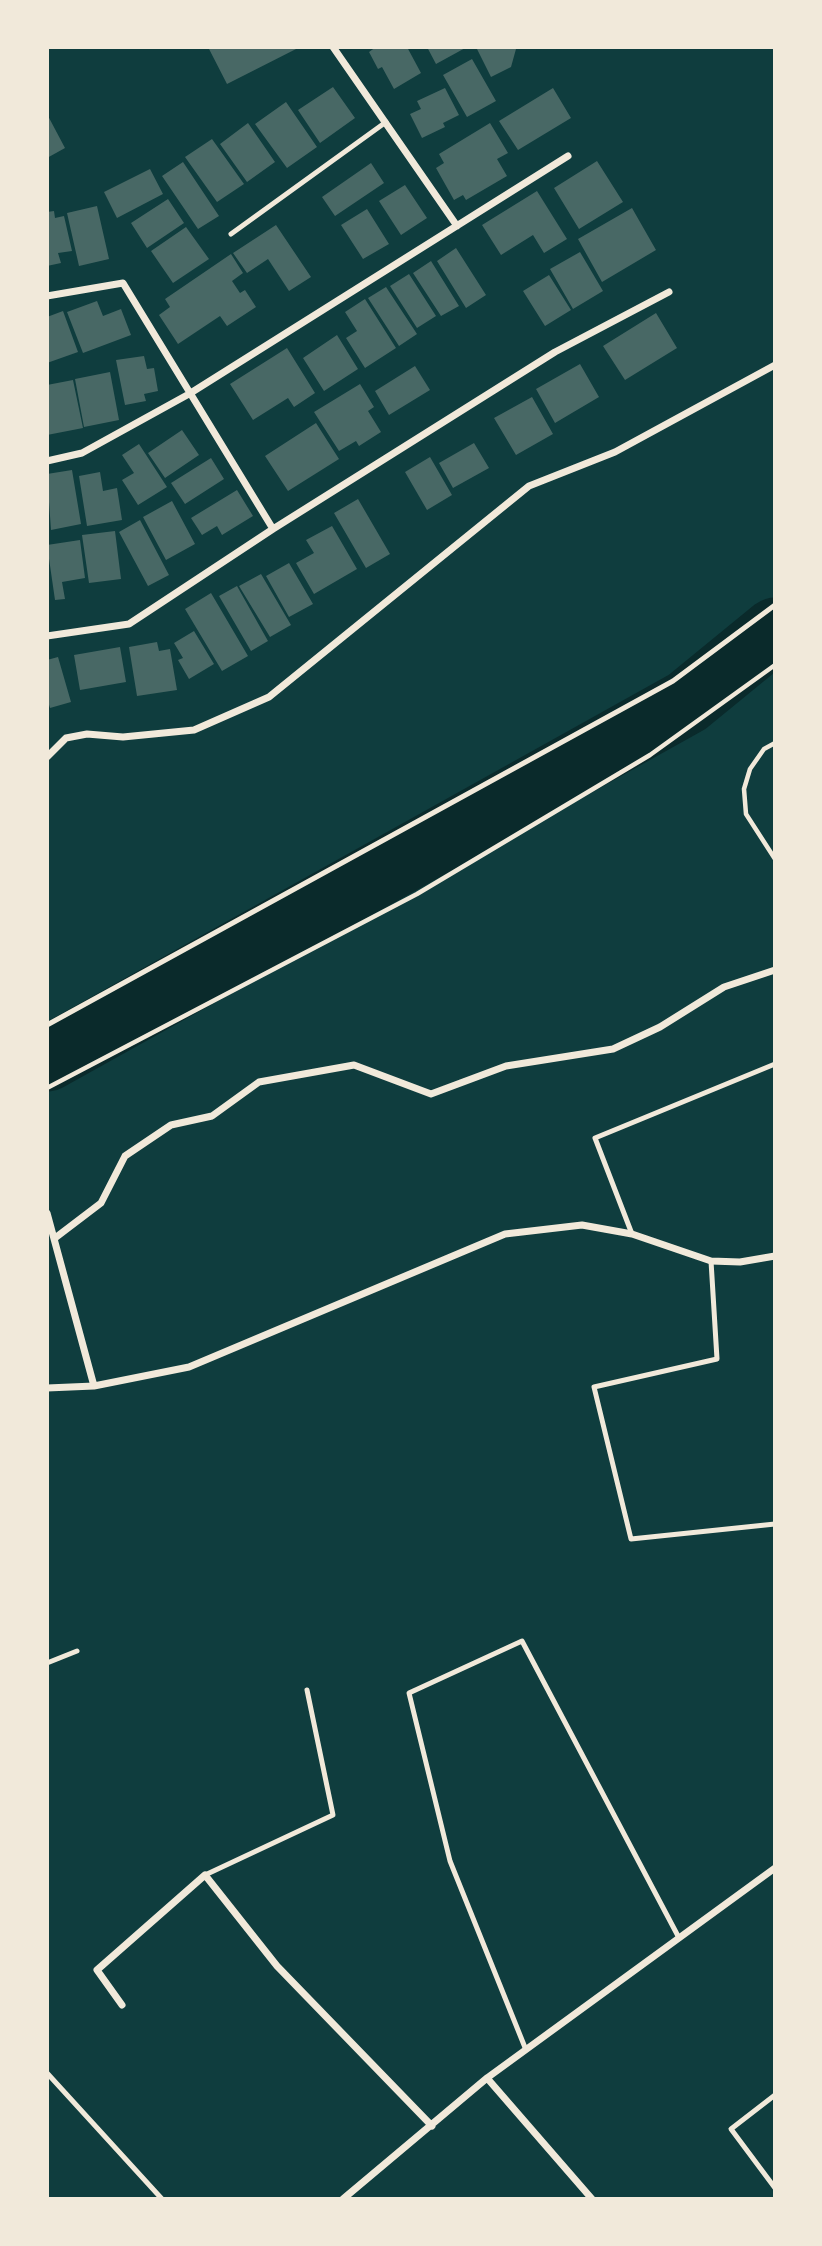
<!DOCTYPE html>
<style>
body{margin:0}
#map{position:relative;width:822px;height:2246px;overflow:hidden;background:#0f3d3e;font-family:"Zilla Slab",serif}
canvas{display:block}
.frame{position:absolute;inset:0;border:49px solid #f1e9da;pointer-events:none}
</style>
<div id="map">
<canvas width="822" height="2246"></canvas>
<div class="frame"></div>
</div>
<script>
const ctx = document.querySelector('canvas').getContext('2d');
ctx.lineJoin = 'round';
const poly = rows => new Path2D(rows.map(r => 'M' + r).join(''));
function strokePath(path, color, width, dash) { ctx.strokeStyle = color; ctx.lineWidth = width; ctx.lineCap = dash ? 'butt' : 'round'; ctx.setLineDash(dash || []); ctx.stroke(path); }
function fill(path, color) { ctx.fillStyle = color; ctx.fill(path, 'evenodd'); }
const river = poly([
 [47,1059,687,702,775,630]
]);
const building = poly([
 [208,47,300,47,227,84],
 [376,47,407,47,421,73,394,89,382,67,378,69,369,52],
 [427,47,467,47,436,64],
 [476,47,520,47,516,49,511,67,491,77],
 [472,59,496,101,467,117,443,75],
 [333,87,355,118,320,143,298,110],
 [445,88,459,115,443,123,445,127,422,138,410,114,421,109,417,101],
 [553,88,571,118,518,150,499,121],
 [286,102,317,147,287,168,255,124],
 [47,114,65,148,47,158],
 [248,123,275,162,247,182,220,144],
 [490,123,508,153,497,159,507,176,466,200,463,195,454,200,436,168,444,163,439,154],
 [212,139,244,184,217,202,185,157],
 [597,161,623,202,579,229,554,188],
 [183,162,219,216,198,229,162,176],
 [371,163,384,183,335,216,322,197],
 [150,169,163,194,117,218,104,192],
 [405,185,427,218,401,235,379,201],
 [537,191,567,239,544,253,533,235,501,255,482,225],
 [168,199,184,223,147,248,131,223],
 [97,206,109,259,79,266,67,213],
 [632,208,656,250,602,282,578,239],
 [367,209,389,244,363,259,341,225],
 [54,211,55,218,64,216,72,251,58,253,61,263,47,266,47,212],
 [276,225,311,277,289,291,268,259,247,273,233,253],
 [186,227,209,259,173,283,151,251],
 [456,248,486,295,466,308,437,261],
 [580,252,603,291,573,309,550,269],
 [231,254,243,273,232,281,240,293,245,290,256,307,227,326,220,316,178,344,159,315,170,307,165,299],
 [431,261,459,306,441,316,413,273],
 [409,274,436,316,417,328,390,286],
 [549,275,571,310,545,326,523,291],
 [386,287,417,334,399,346,368,298],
 [365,299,396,348,365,368,346,338,357,331,345,312],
 [97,301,103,316,121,309,131,335,83,353,67,312],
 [63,311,78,352,47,363,47,317],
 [656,313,677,348,625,380,603,346],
 [337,335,358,369,324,391,303,358],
 [287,348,315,393,294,407,288,398,253,420,230,384],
 [144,356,147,369,154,368,158,391,144,394,146,401,125,405,116,360],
 [580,364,599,397,555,423,536,389],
 [415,366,430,390,389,415,375,391],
 [110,372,119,420,84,427,75,379],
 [73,380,83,428,47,435,47,385],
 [360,384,374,407,368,411,381,432,359,446,356,441,339,451,314,412],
 [532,397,553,434,516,455,494,418],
 [316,423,339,459,288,491,265,456],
 [182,430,199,455,165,478,148,453],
 [474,443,489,468,453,488,439,463],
 [139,444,167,487,138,505,122,480,134,473,122,455],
 [430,457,452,495,427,510,405,472],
 [211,458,224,479,185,504,171,483],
 [72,470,81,524,51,530,47,474],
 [100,472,103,491,117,488,122,520,87,526,79,476],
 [237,490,253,516,222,535,217,526,202,535,191,518],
 [358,499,390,554,366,568,334,513],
 [172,501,195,544,166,560,143,517],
 [140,520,169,575,148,586,119,532],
 [332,526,357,569,314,594,296,563,314,553,306,540],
 [115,531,121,579,89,583,82,535],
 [80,540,85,578,62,582,65,599,55,600,47,545],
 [289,563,313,604,289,617,266,576],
 [261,574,291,625,270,637,239,586],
 [237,586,268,641,251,651,219,596],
 [211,593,248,656,222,671,185,609],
 [194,631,214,664,189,679,178,660,183,658,174,643],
 [157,642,159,651,170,649,177,690,137,696,129,647],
 [120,647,126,682,80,690,74,655],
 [58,657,71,702,50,708,47,698,47,660]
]);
const path = poly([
 [775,743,764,749,750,769,744,789,746,814,775,859],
 [47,1088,417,894,650,755,775,665]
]);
const service = poly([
 [231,234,386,122],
 [47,1025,673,681,775,605],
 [632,1234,595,1138,775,1064],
 [711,1261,717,1359,594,1387,631,1539,775,1524],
 [47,1663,77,1651],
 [205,1875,333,1815,307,1690],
 [526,2050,450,1861,409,1693,522,1641,678,1936],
 [47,2073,162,2199],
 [775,2095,731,2129,775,2188]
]);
const minor = poly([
 [333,47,457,226],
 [47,296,123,283,273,529],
 [47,461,82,453,189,394,568,156],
 [47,636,129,624,273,529,555,352,669,292],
 [47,757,66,738,87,734,123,737,194,730,269,697,529,486,615,452,775,365],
 [47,1213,94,1386],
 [55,1238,101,1203,125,1156,171,1125,212,1116,259,1082,354,1065,431,1094,506,1066,613,1049,660,1027,724,987,775,970],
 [47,1388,94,1386,189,1367,505,1234,582,1225,632,1234,711,1261,740,1262,775,1256],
 [122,2005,97,1970,205,1875,277,1966,432,2126],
 [487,2078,592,2199],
 [343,2199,487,2078,775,1868]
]);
strokePath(river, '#0a2a2b', 65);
fill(building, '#486865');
strokePath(path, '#f1e9da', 4.5);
strokePath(service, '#f1e9da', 5);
strokePath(minor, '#f1e9da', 7);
</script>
